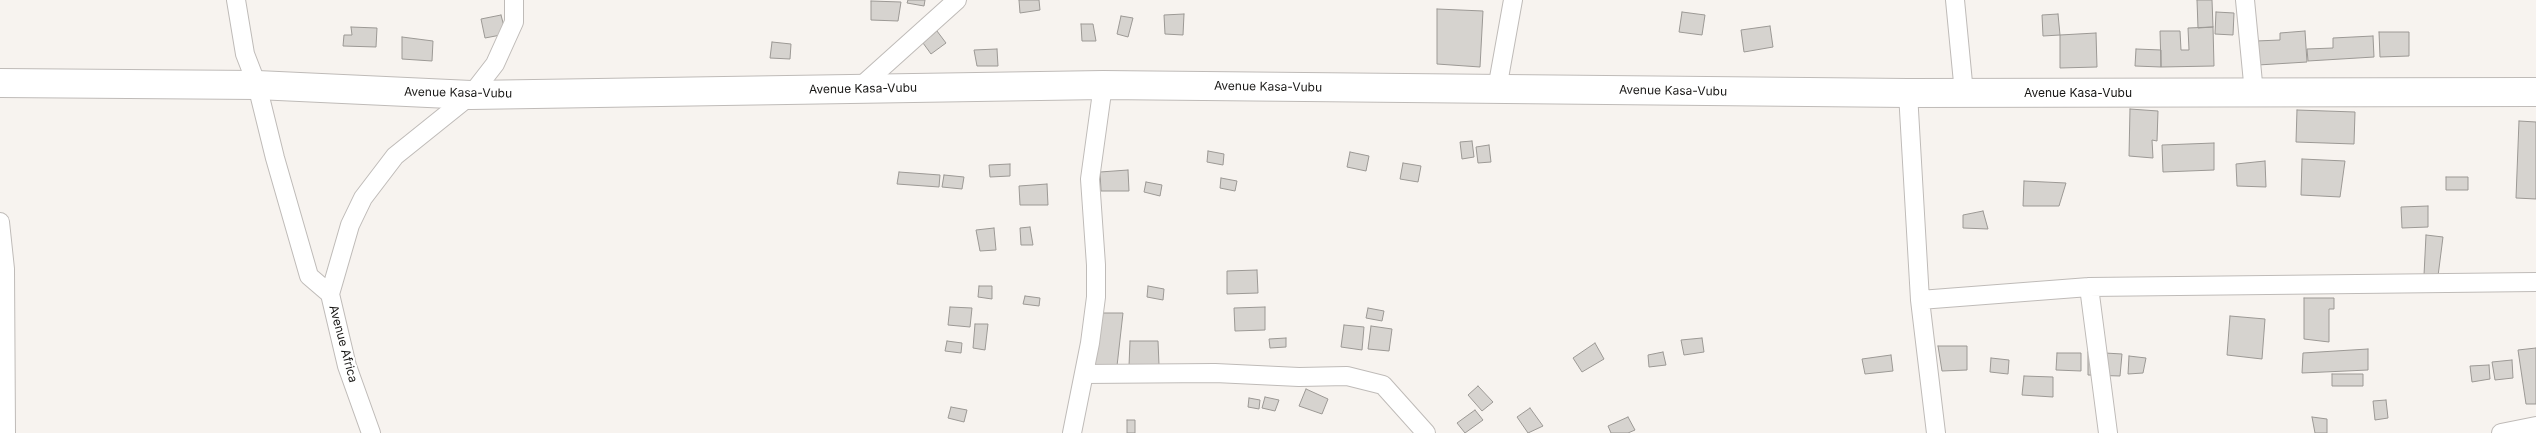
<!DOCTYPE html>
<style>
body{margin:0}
canvas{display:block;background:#f7f3ef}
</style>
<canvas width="2536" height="433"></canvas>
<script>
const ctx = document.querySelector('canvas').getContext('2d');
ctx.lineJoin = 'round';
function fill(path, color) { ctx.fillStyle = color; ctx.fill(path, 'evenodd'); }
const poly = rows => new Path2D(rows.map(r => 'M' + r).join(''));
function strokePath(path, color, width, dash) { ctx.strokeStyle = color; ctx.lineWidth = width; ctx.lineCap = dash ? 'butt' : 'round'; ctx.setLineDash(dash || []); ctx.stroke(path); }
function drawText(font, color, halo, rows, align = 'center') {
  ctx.font = font + ' Inter,sans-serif'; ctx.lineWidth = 4.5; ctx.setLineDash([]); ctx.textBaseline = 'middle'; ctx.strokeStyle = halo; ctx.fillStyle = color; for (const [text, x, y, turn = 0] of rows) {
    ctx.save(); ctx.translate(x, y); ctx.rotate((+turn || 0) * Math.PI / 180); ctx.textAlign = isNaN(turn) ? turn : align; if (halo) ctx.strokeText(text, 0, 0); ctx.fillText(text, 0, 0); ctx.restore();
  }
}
const building = poly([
 [908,0,925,0,924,6,907,3,908,0],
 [1019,0,1039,0,1040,10,1020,13,1019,0],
 [2197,0,2212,0,2213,27,2198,28,2197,0],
 [871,1,901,2,898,21,871,20,871,1],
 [1437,9,1483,11,1480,67,1437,64,1437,9],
 [1682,12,1705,15,1702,35,1679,32,1682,12],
 [2216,12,2234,13,2233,35,2215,34,2216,12],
 [1184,14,1183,35,1165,34,1164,15,1184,14],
 [2058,14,2060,35,2043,36,2042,15,2058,14],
 [501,15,506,34,485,38,481,19,501,15],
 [1121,16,1133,18,1128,37,1117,34,1121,16],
 [1081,24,1093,24,1096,41,1082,41,1081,24],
 [1770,26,1773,47,1744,52,1741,30,1770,26],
 [351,27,377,28,376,47,343,46,344,35,352,35,351,27],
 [2213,27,2214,66,2161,67,2160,31,2180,31,2181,50,2189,50,2188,28,2213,27],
 [937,31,946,43,931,54,923,43,937,31],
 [2305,31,2307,62,2258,65,2256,41,2280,40,2280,33,2305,31],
 [2379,32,2409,32,2409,56,2380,57,2379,32],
 [2096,33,2097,67,2060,68,2060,35,2096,33],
 [2373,36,2374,57,2308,61,2307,49,2333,48,2333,38,2373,36],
 [402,37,433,41,432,61,402,59,402,37],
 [772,42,791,44,790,59,770,58,772,42],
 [997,49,998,66,977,66,974,50,997,49],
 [2136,49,2161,50,2161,67,2135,66,2136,49],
 [2130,109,2158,111,2157,141,2152,140,2153,158,2129,156,2130,109],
 [2297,110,2355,112,2354,144,2296,142,2297,110],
 [2519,121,2536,122,2536,199,2516,198,2519,121],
 [1472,141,1474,157,1462,159,1460,142,1472,141],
 [2214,143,2214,170,2163,172,2162,145,2214,143],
 [1489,145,1491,162,1478,163,1476,147,1489,145],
 [1208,151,1224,154,1223,165,1207,162,1208,151],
 [1350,152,1369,156,1366,171,1347,167,1350,152],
 [2302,159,2345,161,2340,197,2301,195,2302,159],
 [2265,161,2266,187,2237,186,2236,164,2265,161],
 [1403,163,1421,166,1418,182,1400,179,1403,163],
 [1010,164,1010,176,990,177,989,165,1010,164],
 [1128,170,1129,191,1101,191,1100,172,1128,170],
 [899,172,940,175,939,187,897,184,899,172],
 [944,175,964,177,962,189,942,187,944,175],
 [2446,177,2468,177,2468,190,2446,190,2446,177],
 [1221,178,1237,181,1235,191,1220,188,1221,178],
 [2024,181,2066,183,2059,206,2023,206,2024,181],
 [1146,182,1162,185,1160,196,1144,192,1146,182],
 [1047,184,1048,205,1020,205,1019,186,1047,184],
 [2428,206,2428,227,2402,228,2401,207,2428,206],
 [1983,211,1988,229,1963,228,1963,215,1983,211],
 [1030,227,1033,245,1021,245,1020,228,1030,227],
 [994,228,996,250,980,251,976,230,994,228],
 [2426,235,2443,237,2438,276,2424,275,2426,235],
 [1257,270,1258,293,1227,294,1227,271,1257,270],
 [979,286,992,286,992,299,978,297,979,286],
 [1148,286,1164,289,1163,300,1147,297,1148,286],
 [1025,296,1040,298,1039,306,1023,304,1025,296],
 [2304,298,2334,298,2334,309,2329,309,2329,342,2304,339,2304,298],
 [950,307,972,308,970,327,948,325,950,307],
 [1265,307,1265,330,1235,331,1234,308,1265,307],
 [1368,308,1384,311,1382,321,1366,318,1368,308],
 [1098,313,1123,313,1117,366,1089,369,1098,313],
 [2230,316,2265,319,2262,359,2227,355,2230,316],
 [975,324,988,324,985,350,973,348,975,324],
 [1344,325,1364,327,1362,350,1341,347,1344,325],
 [1371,326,1392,329,1389,351,1368,349,1371,326],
 [1286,338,1286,347,1270,348,1269,339,1286,338],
 [1702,338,1704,352,1684,355,1681,340,1702,338],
 [947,341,962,343,961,353,945,351,947,341],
 [1130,341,1158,341,1159,365,1129,366,1130,341],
 [1595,343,1604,359,1582,372,1573,358,1595,343],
 [1938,346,1967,346,1967,370,1942,371,1938,346],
 [2536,348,2536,404,2526,404,2518,350,2536,348],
 [2368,349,2368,370,2302,373,2303,353,2368,349],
 [1663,352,1666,365,1649,367,1648,355,1663,352],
 [2088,352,2122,354,2120,376,2088,375,2088,352],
 [2057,353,2081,353,2081,371,2056,370,2057,353],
 [1891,355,1893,371,1865,374,1862,359,1891,355],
 [2129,356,2146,358,2143,373,2128,374,2129,356],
 [1991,358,2009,360,2008,374,1990,372,1991,358],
 [2512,360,2513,378,2495,380,2492,362,2512,360],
 [2489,365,2490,379,2472,382,2470,366,2489,365],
 [2332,374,2363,374,2363,386,2332,386,2332,374],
 [2024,376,2053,377,2053,397,2022,395,2024,376],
 [1478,386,1493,402,1482,411,1468,395,1478,386],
 [1306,389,1328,399,1322,414,1299,406,1306,389],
 [1265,397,1279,400,1275,411,1262,408,1265,397],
 [1249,398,1260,400,1259,409,1248,407,1249,398],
 [2386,400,2388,418,2375,420,2373,401,2386,400],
 [951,407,967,410,964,422,948,418,951,407],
 [1530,408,1543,426,1528,433,1517,417,1530,408],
 [1475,410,1483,420,1465,433,1457,423,1475,410],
 [1628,417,1635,430,1628,433,1611,433,1608,426,1628,417],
 [2312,417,2327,419,2327,433,2315,433,2312,417],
 [1127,420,1135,420,1135,433,1127,433,1127,420]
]);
const street = poly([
 [236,0,245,54,257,85,275,158,309,276,330,294],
 [1955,0,1964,93],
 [2245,0,2254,93],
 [858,89,957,0],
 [1497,89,1513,0],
 [1908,93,1920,300,1936,433],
 [0,222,5,269,6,433],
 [2089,287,2108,433],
 [1920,300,2089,287,2536,282],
 [1084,374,1215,373,1299,377,1347,376,1383,385,1426,433],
 [371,433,347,366,330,294,350,225,363,198,395,156,471,95,495,64,514,22,514,0],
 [1072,433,1090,343,1096,297,1096,265,1090,179,1103,85],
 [2501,433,2536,426]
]);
const highway = poly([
 [0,83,257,85,471,95,1103,85,1908,93,2536,92]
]);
const streetNames = [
 ["Avenue Kasa-Vubu",1268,87,1],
 ["Avenue Kasa-Vubu",863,89,-1],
 ["Avenue Kasa-Vubu",1673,91,1],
 ["Avenue Kasa-Vubu",458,93,1],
 ["Avenue Kasa-Vubu",2078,93],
 ["Avenue Africa",343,344,75]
];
fill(building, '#d6d3cf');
strokePath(building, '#9c9995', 1);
strokePath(street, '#bfbbb8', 20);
strokePath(highway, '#bfbbb8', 30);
strokePath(street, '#fff', 18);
strokePath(highway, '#fff', 28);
drawText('12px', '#171614', '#fff', streetNames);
</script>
